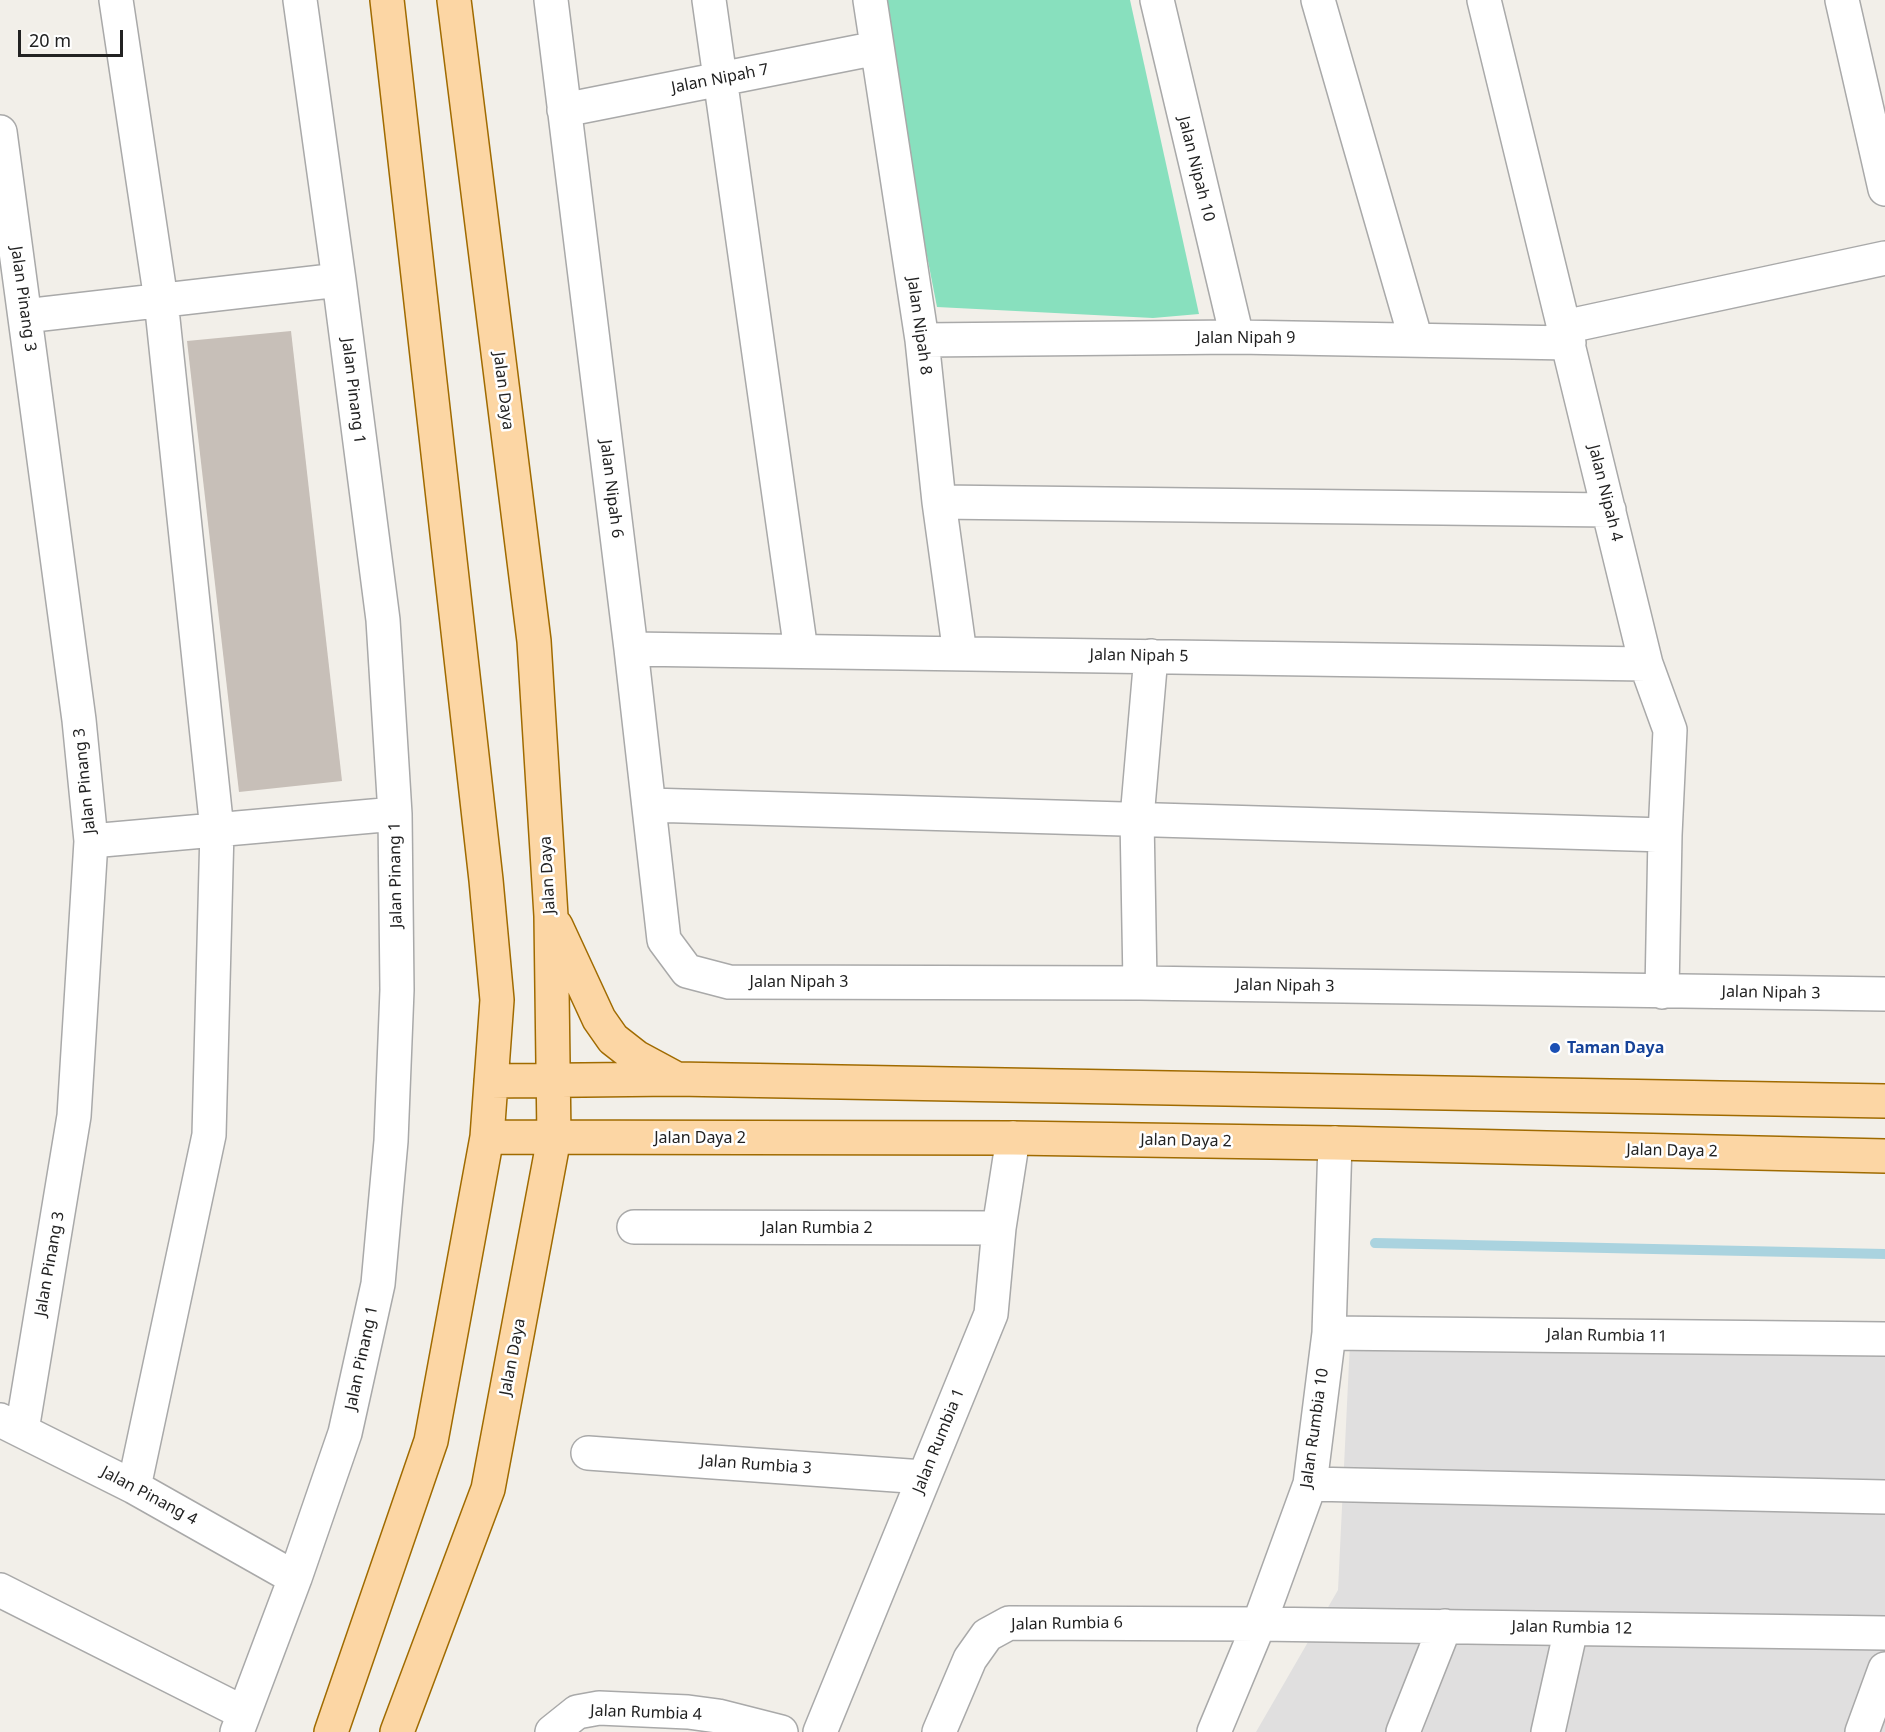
<!DOCTYPE html>
<style>
body{margin:0}
#map{position:relative;width:1885px;height:1732px;overflow:hidden;background:#f2efe9;font-family:"Noto Sans",sans-serif}
canvas{display:block}
.scale{position:absolute;left:18px;top:30px;width:105px;height:27px;box-sizing:border-box;border:3px solid #222;border-top:0;padding-left:8px;font-size:18px;line-height:21px;white-space:nowrap;color:#222;-webkit-text-stroke:4px #fff;paint-order:stroke}
</style>
<div id="map">
<canvas width="1885" height="1732"></canvas>
<div class="scale">20 m</div>
</div>
<script>
const ctx = document.querySelector('canvas').getContext('2d');
ctx.lineJoin = 'round';
function fill(path, color) { ctx.fillStyle = color; ctx.fill(path, 'evenodd'); }
const poly = rows => new Path2D(rows.map(r => 'M' + r).join(''));
function strokePath(path, color, width, dash) { ctx.strokeStyle = color; ctx.lineWidth = width; ctx.lineCap = dash ? 'butt' : 'round'; ctx.setLineDash(dash || []); ctx.stroke(path); }
function drawText(font, color, halo, rows, align = 'center') {
  ctx.font = font + ' "Noto Sans",sans-serif'; ctx.lineWidth = 5; ctx.setLineDash([]); ctx.textBaseline = 'middle'; ctx.strokeStyle = halo; ctx.fillStyle = color; for (const [text, x, y, turn = 0] of rows) {
    ctx.save(); ctx.translate(x, y); ctx.rotate((+turn || 0) * Math.PI / 180); ctx.textAlign = isNaN(turn) ? turn : align; if (halo) ctx.strokeText(text, 0, 0); ctx.fillText(text, 0, 0); ctx.restore();
  }
}
const residential = poly([
 [1885,1329,1885,1732,1256,1732,1338,1590,1350,1342]
]);
const pitch = poly([
 [886,0,1130,0,1199,314,1153,318,937,307,905,143]
]);
const stream = poly([
 [1375,1243,1885,1254]
]);
const building = poly([
 [291,331,342,781,239,792,187,341]
]);
const minor = poly([
 [116,0,161,300,217,830,209,1135,134,1487],
 [551,0,631,649,664,940,687,971,729,982,1140,983,1885,994],
 [709,0,801,651],
 [870,0,922,340,939,502,960,654],
 [1157,0,1237,337],
 [1318,0,1416,340],
 [1484,0,1646,664,1670,730,1665,835,1662,992],
 [1842,0,1885,189],
 [564,110,877,48],
 [0,132,79,720,91,841,74,1116,22,1430],
 [25,316,339,280],
 [1564,327,1885,258],
 [922,340,1237,337,1569,343],
 [939,502,1609,510],
 [631,649,1646,664],
 [649,805,1665,835],
 [91,841,395,814],
 [1140,983,1137,818,1151,656],
 [634,1227,999,1228],
 [1329,1333,1885,1339],
 [0,1420,134,1487,295,1578],
 [588,1453,923,1477],
 [1310,1484,1885,1497],
 [0,1590,244,1713],
 [237,1732,295,1578,345,1433,378,1284,391,1141,397,990,395,814,383,620,339,280,300,0],
 [552,1732,577,1712,599,1708,688,1712,718,1716,781,1732],
 [820,1732,991,1314,999,1228,1013,1138],
 [939,1732,970,1659,987,1635,1009,1623,1259,1624,1885,1633],
 [1214,1732,1259,1624,1310,1484,1329,1333,1335,1143],
 [1403,1732,1445,1626],
 [1548,1732,1571,1629],
 [1862,1732,1885,1669]
]);
const major = poly([
 [556,926,599,1019,613,1039,636,1057,675,1078],
 [491,1081,676,1079,1885,1101],
 [487,1137,1013,1138,1335,1143,1885,1156],
 [331,1732,431,1441,487,1137,497,1000,486,880,387,0],
 [397,1732,488,1489,554,1138,551,916,534,641,454,0]
]);
const markers = [
 [1555,1048,6,"#1a4fb4"]
];
const streetNames = [
 ["Jalan Nipah 7",720,79,-11],
 ["Jalan Nipah 10",1196,169,76],
 ["Jalan Pinang 3",23,299,82],
 ["Jalan Nipah 8",919,326,82],
 ["Jalan Nipah 9",1246,338],
 ["Jalan Pinang 1",353,391,83],
 ["Jalan Daya",503,391,83],
 ["Jalan Nipah 6",611,489,83],
 ["Jalan Nipah 4",1605,493,76],
 ["Jalan Nipah 5",1139,656,1],
 ["Jalan Pinang 3",85,781,-96],
 ["Jalan Pinang 1",396,875,-91],
 ["Jalan Daya",548,875,-93],
 ["Jalan Nipah 3",799,982],
 ["Jalan Nipah 3",1285,986,1],
 ["Jalan Nipah 3",1771,993,1],
 ["Jalan Daya 2",700,1138],
 ["Jalan Daya 2",1186,1141,1],
 ["Jalan Daya 2",1672,1151,1],
 ["Jalan Rumbia 2",817,1228],
 ["Jalan Pinang 3",50,1264,-80],
 ["Jalan Rumbia 11",1607,1336,1],
 ["Jalan Daya",513,1357,-79],
 ["Jalan Pinang 1",362,1358,-78],
 ["Jalan Rumbia 10",1315,1428,-82],
 ["Jalan Rumbia 1",939,1441,-68],
 ["Jalan Rumbia 3",756,1465,4],
 ["Jalan Pinang 4",149,1496,28],
 ["Jalan Rumbia 6",1067,1624,-1],
 ["Jalan Rumbia 12",1572,1628,1],
 ["Jalan Rumbia 4",646,1713,2]
];
const transitNames = [
 ["Taman Daya",1567,1048]
];
fill(residential, '#e0dfdf');
fill(pitch, '#88e0be');
strokePath(stream, '#aad3df', 10);
fill(building, '#c7bfb8');
strokePath(minor, '#a9a9a9', 36);
strokePath(major, '#a06b00', 36);
strokePath(minor, '#fff', 33);
strokePath(major, '#fcd6a4', 33);
for (const [x, y, r, color] of markers) { const dot = new Path2D(); dot.arc(x, y, r, 0, 2 * Math.PI); ctx.fillStyle = color; ctx.fill(dot); strokePath(dot, '#fff', 2); }
drawText('16px', '#222', '#fff', streetNames);
drawText('bold 16px', '#164399', '#fff', transitNames, 'left');
</script>
